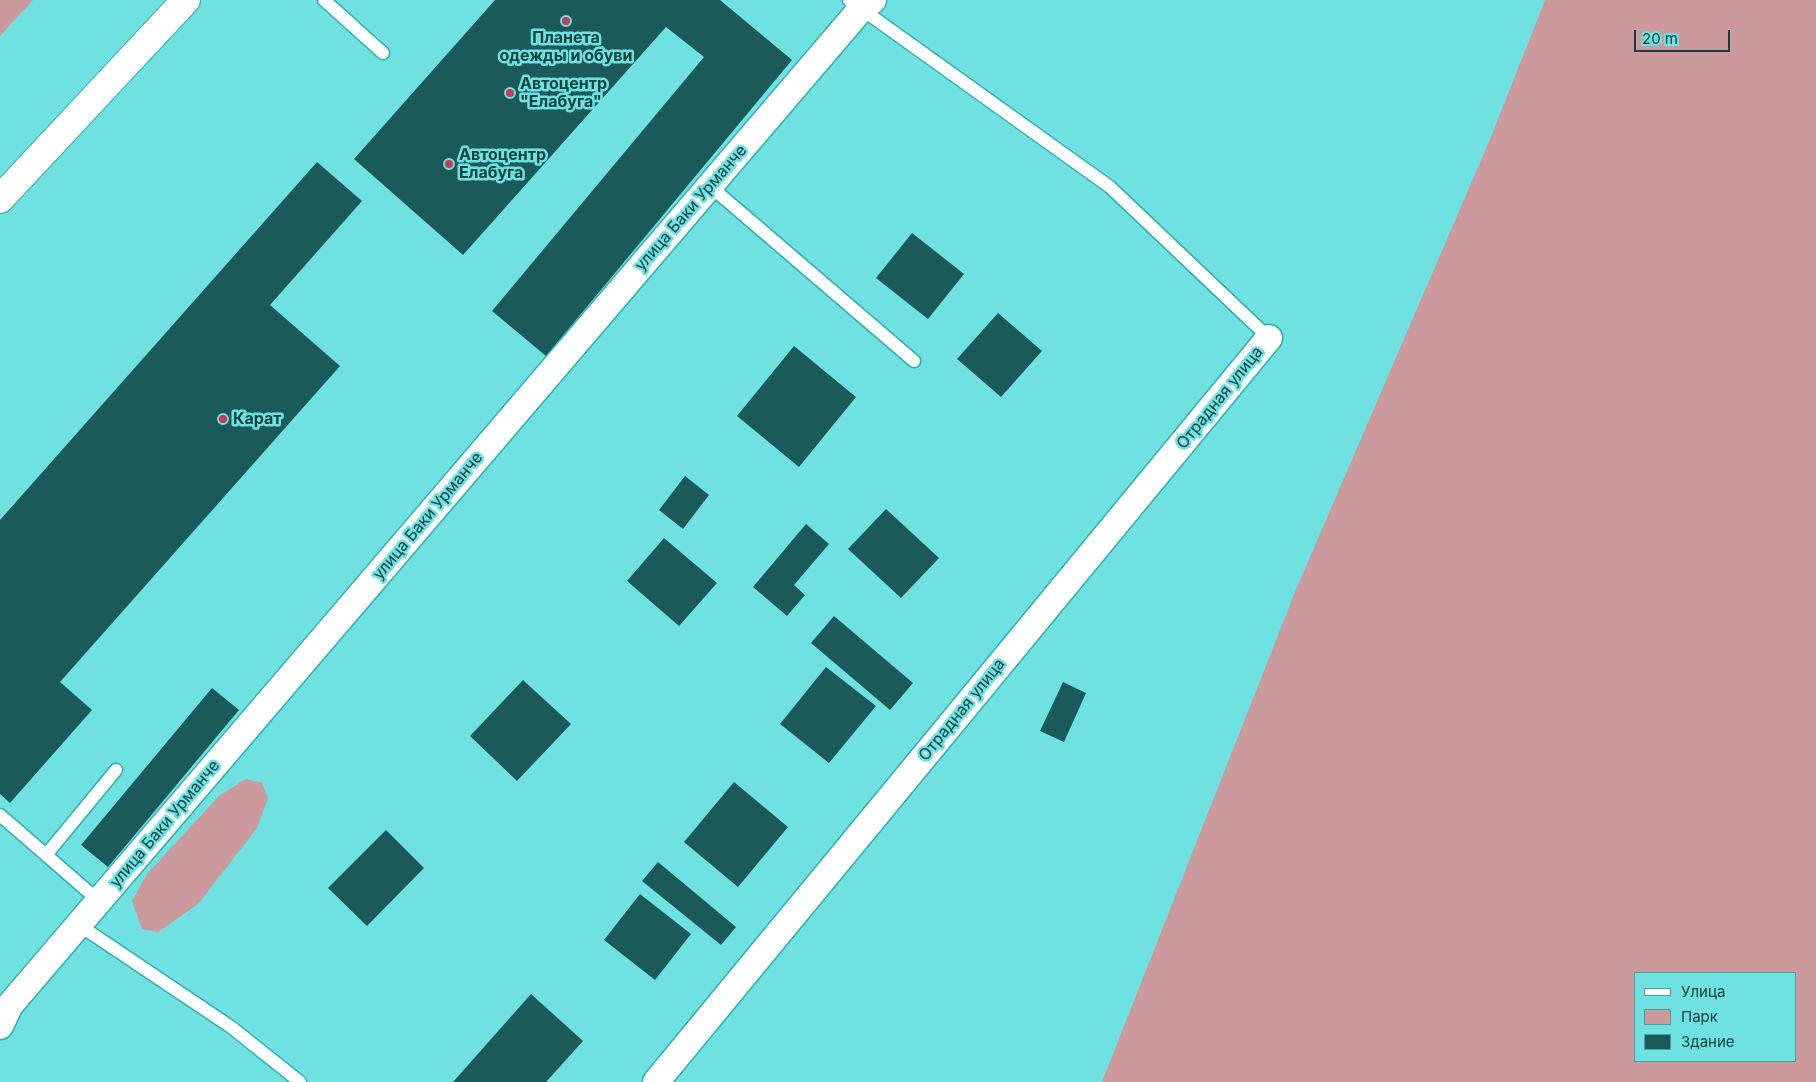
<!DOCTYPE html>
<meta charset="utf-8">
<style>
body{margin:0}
#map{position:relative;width:1816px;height:1082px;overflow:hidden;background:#6ee1e0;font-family:Inter,sans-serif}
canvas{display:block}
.legend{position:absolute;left:1634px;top:972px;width:162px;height:90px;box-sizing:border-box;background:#6ee1e0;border:1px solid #48a1a1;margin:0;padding:6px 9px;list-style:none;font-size:15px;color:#0f4242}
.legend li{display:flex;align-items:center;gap:10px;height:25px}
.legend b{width:25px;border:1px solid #48a1a1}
.scale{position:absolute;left:1634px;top:30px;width:96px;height:22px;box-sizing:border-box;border:2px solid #0f4242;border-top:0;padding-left:6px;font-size:15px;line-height:18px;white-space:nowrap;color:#0f4242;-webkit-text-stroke:4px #6ee1e0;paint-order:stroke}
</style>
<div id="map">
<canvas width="1816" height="1082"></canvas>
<ul class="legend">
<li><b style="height:6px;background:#fff"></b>Улица</li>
<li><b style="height:14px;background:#cc999c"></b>Парк</li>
<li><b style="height:14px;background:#1b5a5a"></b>Здание</li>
</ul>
<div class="scale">20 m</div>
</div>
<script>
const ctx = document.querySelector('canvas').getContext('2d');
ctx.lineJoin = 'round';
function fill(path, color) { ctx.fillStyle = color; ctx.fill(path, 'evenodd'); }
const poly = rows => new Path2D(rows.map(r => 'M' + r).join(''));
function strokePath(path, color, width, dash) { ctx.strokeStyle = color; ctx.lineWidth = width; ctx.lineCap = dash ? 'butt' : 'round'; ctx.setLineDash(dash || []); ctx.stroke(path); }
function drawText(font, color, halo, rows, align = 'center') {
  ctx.font = font + ' Inter,sans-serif'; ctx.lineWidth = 5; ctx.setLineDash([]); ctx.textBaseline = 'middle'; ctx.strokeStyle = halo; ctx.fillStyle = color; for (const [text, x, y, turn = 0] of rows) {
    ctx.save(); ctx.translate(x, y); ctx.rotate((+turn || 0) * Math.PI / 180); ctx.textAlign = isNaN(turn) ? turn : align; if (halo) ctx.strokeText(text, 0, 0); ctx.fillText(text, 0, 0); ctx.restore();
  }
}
const green = poly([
 [0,0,33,0,0,36],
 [1545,0,1816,0,1816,1082,1102,1082,1295,592,1491,137],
 [1635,973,1795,973,1795,1061,1635,1061],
 [246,779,262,783,268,798,257,828,198,904,158,932,142,929,132,901,147,874,219,796]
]);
const building = poly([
 [495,0,720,0,792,60,546,356,492,311,704,57,666,27,463,255,354,159],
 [317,162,362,201,270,305,340,366,60,682,92,710,10,803,0,794,0,520],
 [912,233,964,274,928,319,876,278],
 [998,313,1042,351,1001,397,957,359],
 [794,346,856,397,799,467,737,416],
 [685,476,709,495,683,529,659,510],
 [886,509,939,558,901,598,848,549],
 [806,524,829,544,794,585,805,595,787,616,753,587],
 [664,538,717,583,679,626,627,581],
 [834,616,913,683,890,710,811,643],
 [826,667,876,706,829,763,780,724],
 [523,680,571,724,517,781,470,736],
 [1063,682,1086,693,1064,742,1040,731],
 [212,688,239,710,108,867,81,845],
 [734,782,788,827,738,887,684,842],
 [386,830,424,868,367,926,328,888],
 [658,862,736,927,721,945,642,881],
 [640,894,691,934,655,980,604,940],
 [531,994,583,1041,546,1082,453,1082]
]);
const service = poly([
 [324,0,383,53],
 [849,0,1110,187,1269,338],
 [710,186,914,361],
 [0,815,99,901],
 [46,855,116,770],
 [79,925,231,1027,300,1082]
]);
const minor = poly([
 [0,1026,10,1005,861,9,873,0],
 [656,1082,1269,338]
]);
const secondary = poly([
 [0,199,186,0]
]);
const markers = [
 [566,21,5,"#ca3a54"],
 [510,93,5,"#ca3a54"],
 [449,164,5,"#ca3a54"],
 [223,419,5,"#ca3a54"]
];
const poiNames = [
 ["Планета",566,38,"center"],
 ["одежды и обуви",566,56,"center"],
 ["Автоцентр",520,84],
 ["\"Елабуга\"",520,102],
 ["Автоцентр",459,155],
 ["Елабуга",459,173],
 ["Карат",233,419]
];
const streetNames = [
 ["улица Баки Урманче",691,208,-49],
 ["Отрадная улица",1220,398,-51],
 ["улица Баки Урманче",428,516,-50],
 ["Отрадная улица",962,710,-51],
 ["улица Баки Урманче",165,824,-50]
];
fill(green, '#cc999c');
fill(building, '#1b5a5a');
strokePath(service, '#32adad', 15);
strokePath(minor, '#32adad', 29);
strokePath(secondary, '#32adad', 30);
strokePath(service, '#fff', 12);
strokePath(minor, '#fff', 26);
strokePath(secondary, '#fff', 28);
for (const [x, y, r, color] of markers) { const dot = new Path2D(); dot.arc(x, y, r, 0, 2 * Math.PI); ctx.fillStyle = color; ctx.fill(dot); strokePath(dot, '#6ee1e0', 2); }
drawText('bold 16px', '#0f4242', '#6ee1e0', poiNames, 'left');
drawText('16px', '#0f4242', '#6ee1e0', streetNames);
</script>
